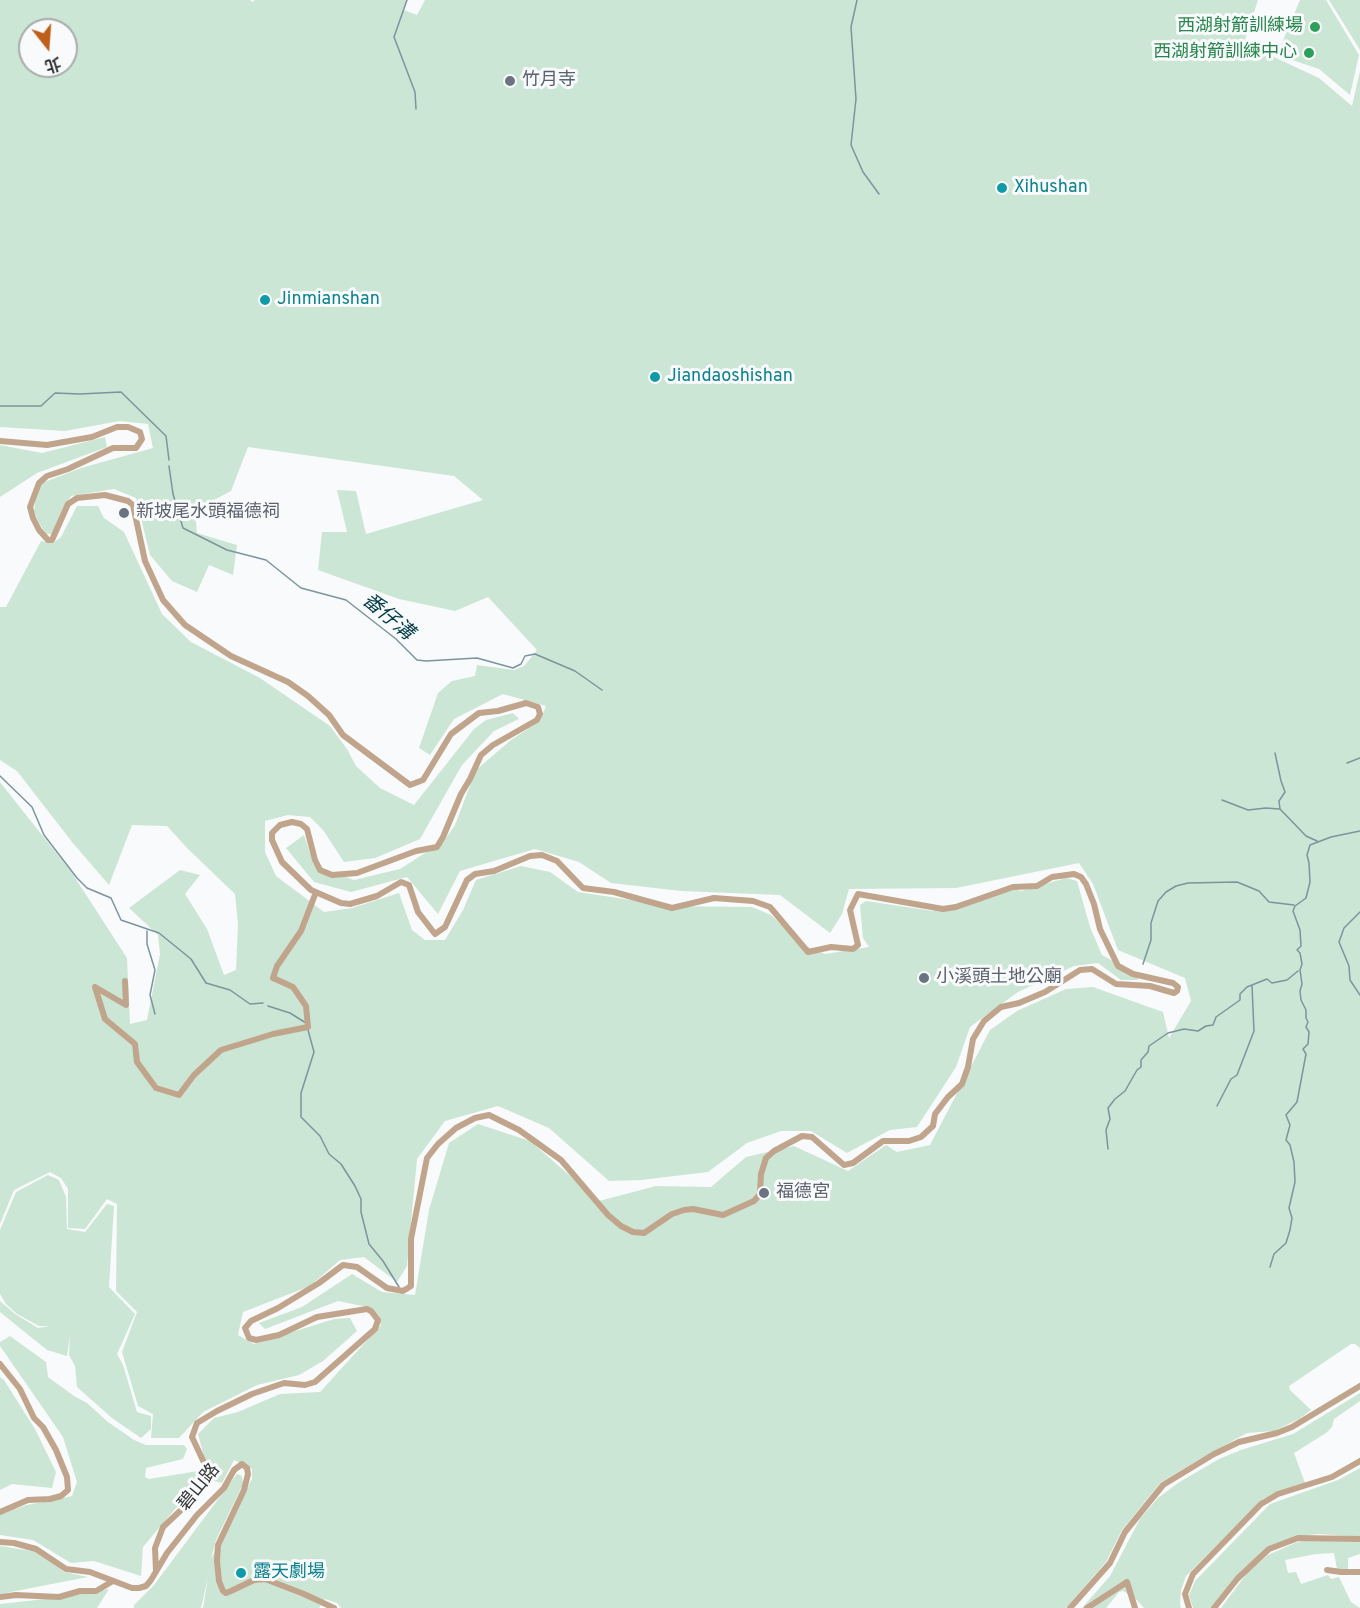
<!DOCTYPE html>
<meta charset="utf-8">
<style>
body{margin:0}
#map{position:relative;width:1360px;height:1608px;overflow:hidden;background:#f9fafb;font-family:Overpass,"Noto Sans TC",sans-serif}
canvas{display:block}
.north{position:absolute;left:18px;top:18px;width:60px;height:60px;box-sizing:border-box;background:#f9fafb;border:2px solid #aaabac;border-radius:50%;rotate:163deg;font-size:16px;font-weight:700;line-height:24px;text-align:center;color:#343435}
.north::after{content:'';display:block;margin:auto;width:21px;height:27px;background:#be5f1a;clip-path:polygon(50% 0,100% 100%,50% 72%,0 100%)}
</style>
<div id="map">
<canvas width="1360" height="1608"></canvas>
<div class="north">北</div>
</div>
<script>
const ctx = document.querySelector('canvas').getContext('2d');
ctx.lineJoin = 'round';
function fill(path, color) { ctx.fillStyle = color; ctx.fill(path, 'evenodd'); }
const poly = rows => new Path2D(rows.map(r => 'M' + r).join(''));
function strokePath(path, color, width, dash) { ctx.strokeStyle = color; ctx.lineWidth = width; ctx.lineCap = dash ? 'butt' : 'round'; ctx.setLineDash(dash || []); ctx.stroke(path); }
function drawText(font, color, halo, rows, align = 'center') {
  ctx.font = font + ' Overpass,"Noto Sans TC",sans-serif'; ctx.lineWidth = 6; ctx.setLineDash([]); ctx.textBaseline = 'middle'; ctx.strokeStyle = halo; ctx.fillStyle = color; for (const [text, x, y, turn = 0] of rows) {
    ctx.save(); ctx.translate(x, y); ctx.rotate((+turn || 0) * Math.PI / 180); ctx.textAlign = isNaN(turn) ? turn : align; if (halo) ctx.strokeText(text, 0, 0); ctx.fillText(text, 0, 0); ctx.restore();
  }
}
const green = poly([
 [0,0,250,0,252,2,255,0,407,0,404,10,417,15,425,0,1258,0,1244,43,1319,78,1352,106,1360,71,1360,1348,1355,1344,1351,1344,1289,1386,1290,1390,1311,1410,1299,1419,1274,1431,1247,1433,1203,1457,1160,1483,1122,1530,1106,1562,1066,1608,341,1608,337,1603,325,1599,319,1608,203,1608,208,1577,201,1608,134,1608,134,1605,154,1585,237,1474,242,1476,243,1484,216,1540,211,1559,252,1479,252,1469,234,1460,222,1483,214,1481,203,1453,198,1434,214,1418,238,1412,280,1394,320,1392,381,1325,372,1308,338,1301,265,1329,259,1323,302,1307,352,1274,382,1292,415,1295,429,1210,449,1143,478,1124,530,1141,599,1201,656,1186,711,1187,746,1157,794,1146,848,1171,886,1145,897,1152,930,1145,990,1030,1017,1011,1066,989,1093,987,1163,1012,1169,1038,1191,1001,1185,978,1118,950,1093,884,1079,863,956,888,849,889,842,914,830,933,780,895,681,891,611,883,579,862,535,849,460,871,438,914,407,877,351,892,314,882,286,848,304,835,314,865,354,880,400,869,444,841,455,825,476,770,511,740,540,721,546,706,503,694,454,719,430,755,419,748,438,693,452,681,475,676,477,665,514,670,524,666,537,650,488,597,455,611,399,599,318,570,322,532,347,532,337,490,356,491,366,534,483,500,454,476,248,447,231,491,195,510,197,533,237,545,233,575,209,565,197,592,172,581,150,555,136,498,114,489,71,496,64,506,57,528,53,534,46,534,39,523,34,511,35,502,42,483,81,468,153,448,148,424,120,421,65,431,0,427],
 [30,30,66,30,66,66,30,66],
 [1300,0,1326,0,1359,55,1350,95,1319,69,1277,55],
 [1329,0,1360,0,1360,50],
 [105,437,107,447,37,473,0,497,0,445,42,453],
 [77,506,98,506,104,518,124,532,162,614,191,642,260,678,330,726,347,749,356,766,380,788,414,805,474,729,486,720,513,713,519,719,494,731,462,765,420,839,375,858,344,862,323,830,310,817,288,815,265,821,265,852,276,876,324,912,352,908,399,893,412,930,425,940,445,940,463,910,476,880,521,866,550,872,578,892,670,906,752,907,771,915,801,944,825,954,869,947,863,938,860,905,866,901,933,911,1008,887,1021,891,1066,878,1077,881,1090,927,1102,955,1138,975,1138,980,1121,980,1098,963,1074,966,1018,992,970,1027,956,1067,917,1127,890,1130,847,1153,811,1131,781,1131,747,1143,708,1172,641,1180,609,1181,549,1128,498,1106,445,1121,417,1159,407,1266,397,1282,364,1257,340,1260,310,1286,243,1312,238,1335,254,1344,334,1319,350,1318,357,1331,323,1361,299,1375,257,1385,203,1412,179,1438,151,1438,153,1414,138,1406,122,1352,137,1312,116,1291,117,1204,107,1199,85,1229,68,1228,68,1189,61,1178,50,1172,14,1190,0,1224,0,782,72,873,127,958,130,1024,147,1020,160,954,158,935,129,908,180,870,200,875,185,894,207,929,224,975,236,970,238,924,235,894,188,849,167,826,132,825,109,885,72,842,17,771,0,760,0,607,6,607,41,541,53,543,61,537],
 [48,1175,59,1180,66,1197,67,1229,85,1232,107,1204,114,1206,109,1287,135,1314,117,1354,123,1365,137,1412,151,1416,151,1429,141,1438,112,1418,77,1387,75,1366,69,1355,70,1336,67,1356,47,1350,0,1312,0,1301,15,1314,38,1328,50,1326,39,1326,17,1314,6,1304,0,1294,0,1230,16,1192],
 [10,1336,46,1362,48,1377,74,1396,87,1403,108,1422,134,1440,146,1445,184,1445,187,1449,183,1459,146,1468,145,1477,149,1479,198,1471,197,1483,143,1547,141,1576,94,1561,71,1563,33,1540,0,1535,0,1514,27,1505,72,1496,77,1482,63,1437,0,1346,0,1342],
 [0,1377,4,1380,35,1429,56,1472,52,1488,12,1484,0,1490],
 [1360,1393,1360,1401,1334,1419,1332,1427,1326,1433,1294,1453,1305,1483,1279,1491,1263,1499,1186,1576,1181,1590,1180,1604,1181,1608,1144,1608,1135,1598,1123,1591,1119,1592,1106,1608,1082,1608,1110,1576,1140,1519,1158,1498,1178,1483,1219,1459,1241,1450,1293,1434],
 [1360,1468,1360,1537,1319,1534,1297,1536,1266,1549,1243,1569,1212,1608,1193,1608,1189,1595,1195,1581,1270,1504,1338,1480],
 [1308,1540,1360,1540,1360,1554,1348,1558,1348,1569,1337,1569,1334,1553,1316,1554,1285,1560,1288,1573,1296,1572,1301,1584,1328,1575,1331,1579,1339,1577,1351,1602,1360,1608,1221,1608,1247,1573,1268,1555,1295,1543],
 [0,1546,38,1552,64,1572,88,1577,0,1594],
 [109,1589,97,1608,0,1608,0,1604,63,1597]
]);
const stream = poly([
 [407,0,394,37,415,92,416,109],
 [857,0,851,27,856,99,851,145,863,172,879,194],
 [0,406,41,406,55,393,80,394,121,392,166,436,169,460],
 [169,466,173,494,183,528,227,550,266,560,301,588,346,600,396,639,417,660,426,661,477,658,513,668,521,664,525,656,535,654,575,671,602,690],
 [1275,753,1281,781,1285,792,1279,801,1280,809,1306,836,1317,841],
 [1347,763,1360,758],
 [0,776,32,807,44,835,77,878,87,888,111,898,121,920,159,933,191,959,206,983,230,990,250,1004,263,1003],
 [1222,800,1248,810,1266,808,1279,809],
 [1360,912,1344,928,1339,942,1349,966,1350,980,1360,995],
 [147,931,147,944,155,970,150,995,155,1014],
 [1143,964,1151,940,1151,923,1158,901,1166,892,1176,886,1188,883,1237,882,1259,891,1269,902,1294,905],
 [268,1006,290,1013,306,1023],
 [308,1030,314,1052,301,1093,301,1117,320,1136,329,1154,341,1164,355,1186,361,1199,361,1212,369,1244,383,1261,399,1287],
 [1217,1106,1231,1079,1237,1075,1254,1031,1252,986],
 [1108,1149,1106,1130,1110,1119,1108,1108,1115,1099,1125,1091,1137,1070,1141,1067,1141,1060,1148,1052,1149,1046,1168,1033,1184,1029,1198,1031,1206,1026,1213,1025,1216,1017,1240,1000,1240,994,1247,987,1267,979,1272,983,1287,980,1298,971],
 [1270,1267,1274,1254,1286,1243,1290,1230,1292,1218,1289,1208,1295,1182,1294,1162,1290,1145,1286,1140,1290,1125,1286,1115,1297,1102,1306,1054,1303,1049,1308,1044,1309,1032,1306,1027,1308,1022,1306,1018,1306,1010,1301,1000,1300,991,1302,984,1300,970,1302,964,1300,953,1297,950,1301,946,1300,930,1293,911,1295,906,1306,898,1310,882,1309,863,1307,855,1310,845,1331,837,1360,831]
]);
const minor = poly([
 [0,441,47,445,92,437,117,427,128,427,140,432,142,439,136,448,113,448,68,469,47,476,39,483,30,507,33,518,39,530,48,540,52,540,68,504,77,498,105,495,128,501,133,505,145,561,163,600,185,625,231,656,288,682,308,696,329,715,343,735,410,785,423,780,451,734,479,713,498,711,526,703,538,707,540,714,537,720,493,745,481,755,470,779,461,794,443,837,437,847,416,851,357,873,332,875,320,870,315,860,307,829,301,824,292,822,280,825,272,833,272,840,282,862,311,890,341,903,350,904,377,896,401,882,409,885,418,912,435,934,445,927,467,880,475,874,494,871,530,856,542,855,557,861,583,888,614,892,672,908,714,898,753,901,770,907,808,952,831,947,853,949,858,945,850,910,858,894,943,909,956,907,1013,887,1037,886,1052,877,1074,874,1081,877,1086,884,1094,904,1100,929,1118,966,1133,974,1173,983,1178,987,1177,991,1174,993,1150,986,1116,984,1092,969,1080,970,1045,992,1019,1003,1001,1007,984,1021,973,1039,968,1067,962,1084,948,1097,935,1114,933,1126,921,1137,909,1141,883,1141,853,1163,844,1165,812,1137,802,1136,774,1151,766,1158,761,1174,760,1194,754,1201,723,1215,693,1209,684,1210,672,1214,644,1233,633,1232,621,1226,608,1215,561,1160,519,1130,489,1115,475,1118,456,1128,438,1144,427,1158,411,1239,411,1286,403,1291,387,1288,357,1267,343,1265,319,1283,278,1308,251,1321,245,1328,249,1338,256,1340,279,1335,317,1317,367,1309,371,1311,378,1320,375,1329,315,1382,305,1385,284,1383,252,1394,217,1411,197,1423,192,1437,207,1469,207,1478,197,1495,163,1527,155,1548,156,1571],
 [125,981,126,1005,95,987,105,1019,135,1044,137,1062,156,1088,179,1095,194,1075,221,1050,273,1034,308,1027,306,1006,293,987,273,978,277,966,301,931,316,892],
 [0,1364,20,1389,34,1418,43,1427,56,1450,67,1477,68,1490,61,1496,50,1499,28,1500,0,1512],
 [0,1542,14,1543,36,1549,66,1569,90,1572,132,1588,139,1588,146,1586,151,1580,167,1553,197,1515,224,1488,234,1470,242,1464,247,1468,248,1474,244,1490,218,1545,217,1561,219,1581,223,1591,226,1593,231,1591,254,1580,265,1579,304,1594,334,1608],
 [1327,1570,1341,1572,1360,1572],
 [0,1597,16,1595,59,1597,80,1591,96,1591,113,1581],
 [1070,1608,1110,1563,1125,1532,1163,1485,1214,1454,1239,1442,1277,1433,1292,1427,1360,1386],
 [1087,1608,1127,1582,1135,1608],
 [1189,1608,1185,1594,1193,1574,1261,1504,1278,1494,1332,1477,1360,1461],
 [1214,1608,1238,1578,1269,1549,1298,1538,1360,1539]
]);
const markers = [
 [1315,27,6,"#2e9e5b"],
 [1309,53,6,"#2e9e5b"],
 [510,81,6,"#6b7280"],
 [1002,188,6,"#0f9aa8"],
 [265,300,6,"#0f9aa8"],
 [655,377,6,"#0f9aa8"],
 [124,513,6,"#6b7280"],
 [924,978,6,"#6b7280"],
 [764,1193,6,"#6b7280"],
 [241,1573,6,"#0f9aa8"]
];
const leisureNames = [
 ["西湖射箭訓練場",1303,27],
 ["西湖射箭訓練中心",1297,53]
];
const worshipNames = [
 ["竹月寺",522,81],
 ["新坡尾水頭福德祠",136,513],
 ["小溪頭土地公廟",936,978],
 ["福德宮",776,1193]
];
const cultureNames = [
 ["Xihushan",1014,188],
 ["Jinmianshan",277,300],
 ["Jiandaoshishan",667,377],
 ["露天劇場",253,1573]
];
const streetNames = [
 ["碧山路",200,1488,-51]
];
const waterNames = [
 ["番仔溝",387,618,40]
];
fill(green, '#cbe6d4');
strokePath(stream, '#7b959e', 1.5);
strokePath(minor, '#c0a58c', 6);
for (const [x, y, r, color] of markers) { const dot = new Path2D(); dot.arc(x, y, r, 0, 2 * Math.PI); ctx.fillStyle = color; ctx.fill(dot); strokePath(dot, '#f9fafb', 2); }
drawText('18px', '#27864d', '#f9fafb', leisureNames, 'right');
drawText('18px', '#5b616d', '#f9fafb', worshipNames, 'left');
drawText('18px', '#0d838f', '#f9fafb', cultureNames, 'left');
drawText('18px', '#343435', '#f9fafb', streetNames);
drawText('italic 20px', '#043e4b', '#f9fafb', waterNames);
</script>
